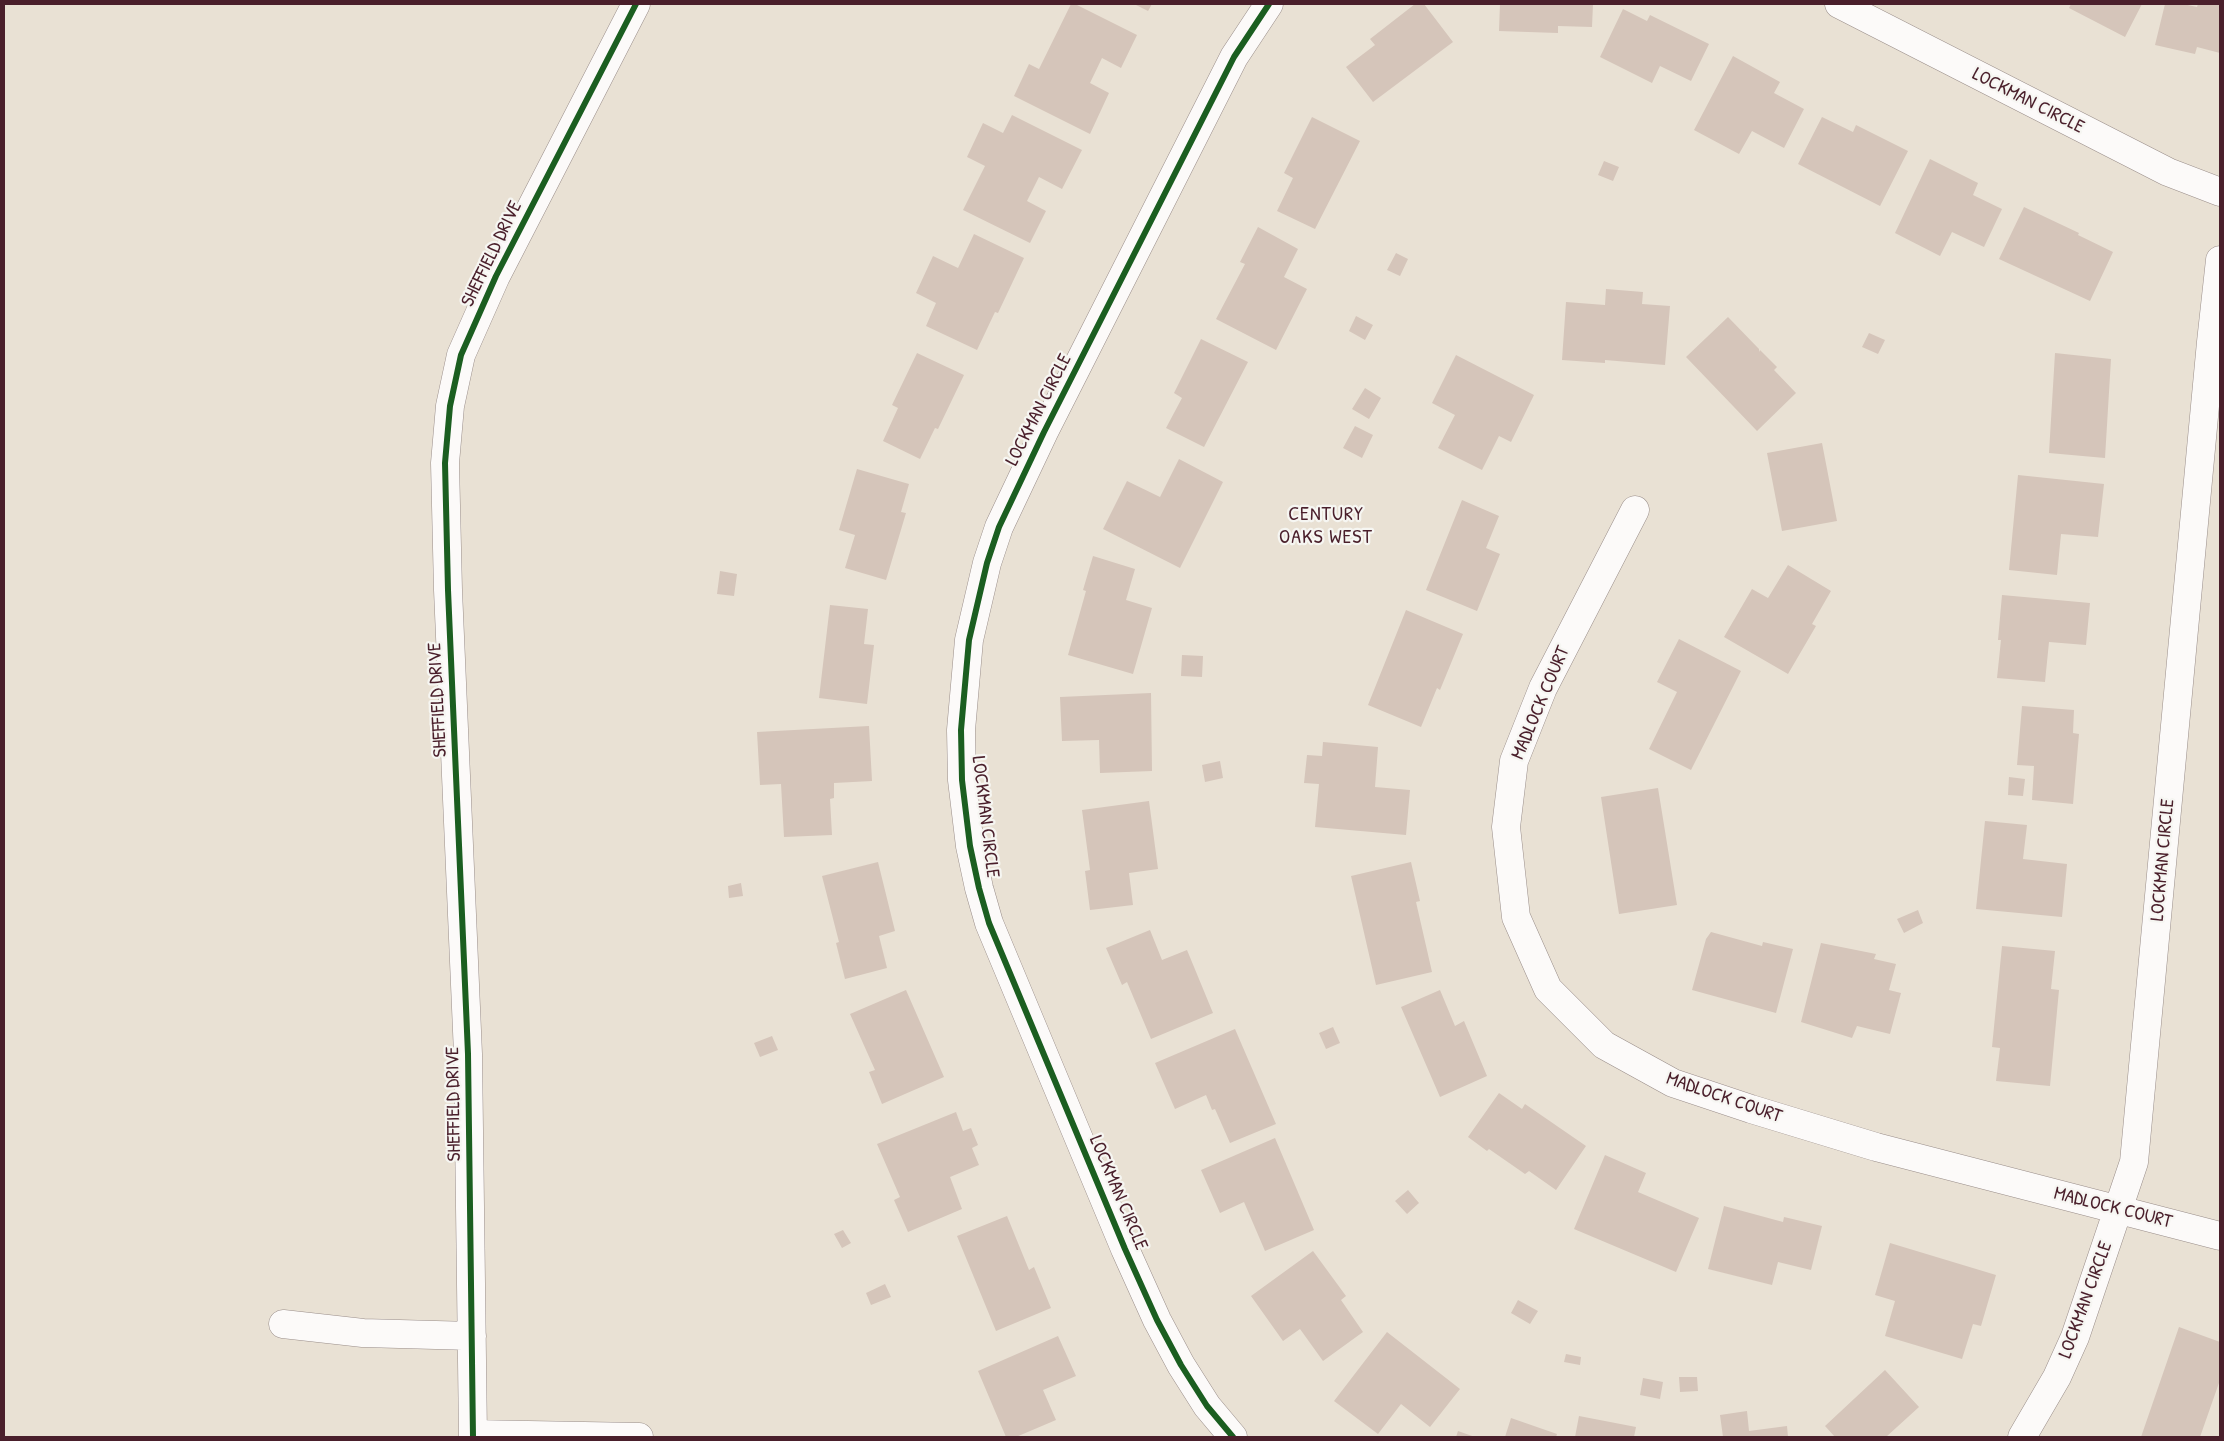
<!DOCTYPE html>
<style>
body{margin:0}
#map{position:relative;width:2224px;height:1441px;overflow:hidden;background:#e9e1d4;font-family:"Patrick Hand",sans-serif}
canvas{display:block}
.frame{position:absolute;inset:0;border:5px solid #4a1f2b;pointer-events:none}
</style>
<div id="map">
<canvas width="2224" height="1441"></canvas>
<div class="frame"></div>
</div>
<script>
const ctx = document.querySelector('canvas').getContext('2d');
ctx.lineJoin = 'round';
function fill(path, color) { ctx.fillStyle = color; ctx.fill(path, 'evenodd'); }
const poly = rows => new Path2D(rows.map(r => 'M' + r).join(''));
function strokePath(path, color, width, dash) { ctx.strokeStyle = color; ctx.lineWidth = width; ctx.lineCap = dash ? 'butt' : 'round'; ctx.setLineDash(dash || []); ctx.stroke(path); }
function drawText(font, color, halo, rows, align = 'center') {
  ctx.font = font + ' "Patrick Hand",sans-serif'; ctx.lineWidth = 4.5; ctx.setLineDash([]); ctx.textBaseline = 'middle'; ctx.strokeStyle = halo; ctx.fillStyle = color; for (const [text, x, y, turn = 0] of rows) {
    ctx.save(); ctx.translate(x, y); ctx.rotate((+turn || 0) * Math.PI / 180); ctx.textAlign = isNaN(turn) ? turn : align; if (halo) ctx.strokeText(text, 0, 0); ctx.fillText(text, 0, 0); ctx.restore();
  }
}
const building = poly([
 [1071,4,1075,4,1137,35,1121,68,1102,58,1090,83,1109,93,1090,134,1014,96,1029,64,1039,69],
 [1134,4,1152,4,1148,11],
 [1415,4,1424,4,1453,42,1373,102,1346,67,1375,45,1370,39],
 [1500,4,1593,4,1592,27,1558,26,1558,33,1499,31],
 [2071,4,2142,4,2125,37,2069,8],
 [2165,4,2183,4,2197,7,2198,4,2220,4,2220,53,2197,47,2195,54,2155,45],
 [1623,9,1647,21,1650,15,1709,44,1691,81,1660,66,1652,83,1600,57],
 [1733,56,1780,82,1774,93,1804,109,1784,148,1752,131,1739,154,1694,130],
 [1012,115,1082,150,1062,189,1039,177,1027,201,1046,211,1030,243,963,210,985,166,967,157,983,123,1003,133],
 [1312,117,1360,141,1315,229,1277,211,1293,178,1284,173],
 [1822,117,1853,132,1856,125,1908,151,1880,206,1798,164],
 [1930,159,1978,183,1973,195,2002,209,1984,247,1952,232,1940,256,1895,233],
 [1604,161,1619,167,1613,181,1598,175],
 [2024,207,2079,233,2078,235,2113,252,2090,301,1999,259],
 [1258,227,1298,249,1284,277,1307,289,1276,350,1216,319,1245,264,1240,262],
 [974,234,1024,258,998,313,995,312,977,350,926,326,936,303,916,293,933,256,958,268],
 [1396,253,1408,259,1400,276,1387,270],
 [1606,289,1643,292,1642,304,1670,306,1665,365,1605,360,1605,363,1562,360,1566,302,1605,305],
 [1356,316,1373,325,1365,340,1349,331],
 [1728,317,1759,349,1759,352,1760,350,1777,367,1774,370,1796,393,1757,431,1686,357],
 [1869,333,1885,340,1878,354,1862,347],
 [1201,339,1248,362,1204,447,1166,428,1182,398,1174,393],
 [917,353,964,375,938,429,935,428,920,459,883,441,898,408,892,405],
 [2055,353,2111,359,2105,458,2049,453],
 [1456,355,1534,395,1511,442,1499,436,1482,470,1438,448,1455,415,1432,403],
 [1365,388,1381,398,1369,419,1352,409],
 [1355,426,1373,435,1362,458,1343,448],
 [1822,443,1837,521,1782,531,1767,453],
 [1179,459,1223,482,1180,568,1103,529,1127,481,1160,497],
 [857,469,909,484,901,512,906,513,886,580,845,568,855,535,839,530],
 [2018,475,2104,484,2098,537,2061,534,2057,575,2009,570],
 [1462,500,1499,516,1486,548,1500,554,1477,611,1426,590],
 [1093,556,1135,569,1126,600,1152,608,1133,674,1068,655,1086,591,1083,590],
 [1788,565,1831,591,1812,624,1816,626,1788,674,1724,637,1752,589,1768,598],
 [720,571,737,574,734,596,717,594],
 [2002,595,2090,603,2086,645,2049,642,2045,682,1997,678,2001,640,1998,640],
 [830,605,868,609,864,644,874,645,867,704,819,698],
 [1406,610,1463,634,1440,690,1437,688,1421,727,1368,705],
 [1679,639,1741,671,1691,770,1649,749,1677,692,1657,682],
 [1182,655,1203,656,1202,677,1181,676],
 [1151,693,1152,771,1100,773,1099,740,1062,741,1060,697],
 [2022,706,2074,710,2073,733,2079,734,2073,804,2032,800,2034,766,2017,765],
 [869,726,872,781,834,783,834,798,830,799,832,835,784,837,781,784,760,785,757,732],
 [1323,742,1378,747,1375,787,1410,790,1406,835,1315,827,1319,784,1304,783,1307,755,1322,756],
 [1220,761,1223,778,1205,782,1202,765],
 [2009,777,2025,779,2023,796,2008,795],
 [1658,788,1677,905,1619,914,1601,797],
 [1149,801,1158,869,1129,873,1133,905,1090,910,1085,871,1090,870,1082,810],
 [1985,821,2027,825,2023,859,2067,864,2062,917,1976,909],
 [878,862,895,931,879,936,887,968,845,979,836,943,839,942,822,876],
 [1411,862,1420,901,1416,902,1432,972,1376,985,1351,876],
 [741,883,743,896,729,898,728,886],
 [1918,910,1923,923,1904,933,1897,919],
 [1150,930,1162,960,1187,950,1213,1013,1151,1039,1127,982,1122,985,1106,948],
 [1711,932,1762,946,1763,942,1793,949,1776,1013,1692,990,1706,939],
 [1821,943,1876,954,1874,959,1896,964,1889,990,1901,993,1890,1034,1857,1026,1852,1038,1801,1022],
 [2002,946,2055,951,2051,989,2059,990,2050,1086,1996,1081,2000,1048,1992,1047],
 [906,990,944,1077,882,1104,869,1072,875,1070,850,1014],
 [1440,990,1455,1026,1464,1021,1487,1076,1440,1097,1401,1007],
 [1333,1027,1340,1043,1326,1049,1319,1033],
 [1235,1029,1276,1124,1230,1143,1215,1109,1212,1110,1206,1095,1175,1109,1155,1063],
 [772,1036,778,1050,760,1057,754,1043],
 [1499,1093,1522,1109,1525,1104,1586,1146,1556,1190,1529,1171,1525,1174,1489,1149,1487,1151,1468,1137],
 [956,1112,963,1131,971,1128,978,1145,972,1148,979,1165,950,1177,962,1209,908,1232,894,1200,900,1197,877,1144],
 [1275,1138,1314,1230,1265,1251,1244,1202,1220,1213,1201,1170],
 [1605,1155,1646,1173,1638,1192,1699,1218,1676,1272,1574,1229],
 [1408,1190,1419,1203,1407,1214,1395,1201],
 [1724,1206,1783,1222,1784,1217,1822,1226,1811,1270,1778,1262,1772,1285,1708,1269],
 [1007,1216,1029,1270,1034,1267,1051,1308,996,1331,957,1236],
 [843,1230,851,1243,842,1248,834,1234],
 [1890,1243,1996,1275,1981,1326,1973,1324,1962,1359,1885,1336,1895,1301,1875,1295],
 [1313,1251,1346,1296,1341,1300,1363,1332,1323,1361,1300,1329,1283,1341,1251,1296],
 [885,1284,891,1297,871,1305,866,1293],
 [1518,1300,1538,1311,1530,1324,1511,1313],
 [2179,1327,2220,1342,2220,1380,2200,1437,2141,1437],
 [1387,1332,1460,1389,1430,1427,1401,1404,1378,1434,1334,1401],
 [1058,1336,1076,1376,1043,1390,1056,1420,1016,1437,1006,1437,978,1371],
 [1566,1354,1581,1357,1580,1365,1564,1362],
 [1885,1370,1919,1407,1886,1437,1835,1437,1825,1426],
 [1679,1377,1697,1377,1698,1391,1680,1392],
 [1643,1378,1663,1382,1660,1399,1640,1395],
 [1747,1411,1749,1431,1787,1426,1788,1437,1723,1437,1720,1415],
 [1579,1416,1636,1427,1634,1437,1575,1437],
 [1511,1418,1557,1434,1556,1437,1505,1437],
 [1458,1431,1475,1437,1456,1437]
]);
const street = poly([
 [1839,4,2168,172,2220,192],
 [1635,510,1543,688,1514,761,1506,827,1516,917,1548,989,1604,1045,1673,1083,1751,1109,1876,1147,2220,1236],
 [283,1324,363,1333,472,1336],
 [473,1434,639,1437],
 [473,1437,468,1054,448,590,445,463,450,406,461,355,496,276,636,4],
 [1233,1437,1207,1406,1181,1365,1157,1320,1125,1249,989,923,979,888,970,846,962,780,961,730,969,640,987,563,999,527,1044,432,1234,57,1269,4],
 [2022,1437,2057,1377,2075,1337,2134,1162,2211,342,2220,260]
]);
const cycleway = poly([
 [473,1437,468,1054,448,590,445,463,450,406,461,355,496,276,636,4],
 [1233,1437,1207,1406,1181,1365,1157,1320,1125,1249,989,923,979,888,970,846,962,780,961,730,969,640,987,563,999,527,1044,432,1234,57,1269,4]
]);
const streetNames = [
 ["LOCKMAN CIRCLE",2028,101,27],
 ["SHEFFIELD DRIVE",492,254,-64],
 ["LOCKMAN CIRCLE",1039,410,-63],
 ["SHEFFIELD DRIVE",438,700,-93],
 ["MADLOCK COURT",1541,703,-67],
 ["LOCKMAN CIRCLE",985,817,83],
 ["LOCKMAN CIRCLE",2163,860,-85],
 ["MADLOCK COURT",1724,1098,19],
 ["SHEFFIELD DRIVE",454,1104,-91],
 ["LOCKMAN CIRCLE",1118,1193,67],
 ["MADLOCK COURT",2113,1208,14],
 ["LOCKMAN CIRCLE",2086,1300,-70]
];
const neighbourhoodNames = [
 ["CENTURY",1326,515],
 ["OAKS WEST",1326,538]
];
fill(building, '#d5c5ba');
strokePath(street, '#998d89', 29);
strokePath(street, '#fcfaf9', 28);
strokePath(cycleway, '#1b5e20', 6);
drawText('19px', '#4a1f2b', '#f6f6f2', streetNames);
ctx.letterSpacing = '1px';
drawText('20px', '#4a1f2b', '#f6f6f2', neighbourhoodNames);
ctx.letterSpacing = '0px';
</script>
